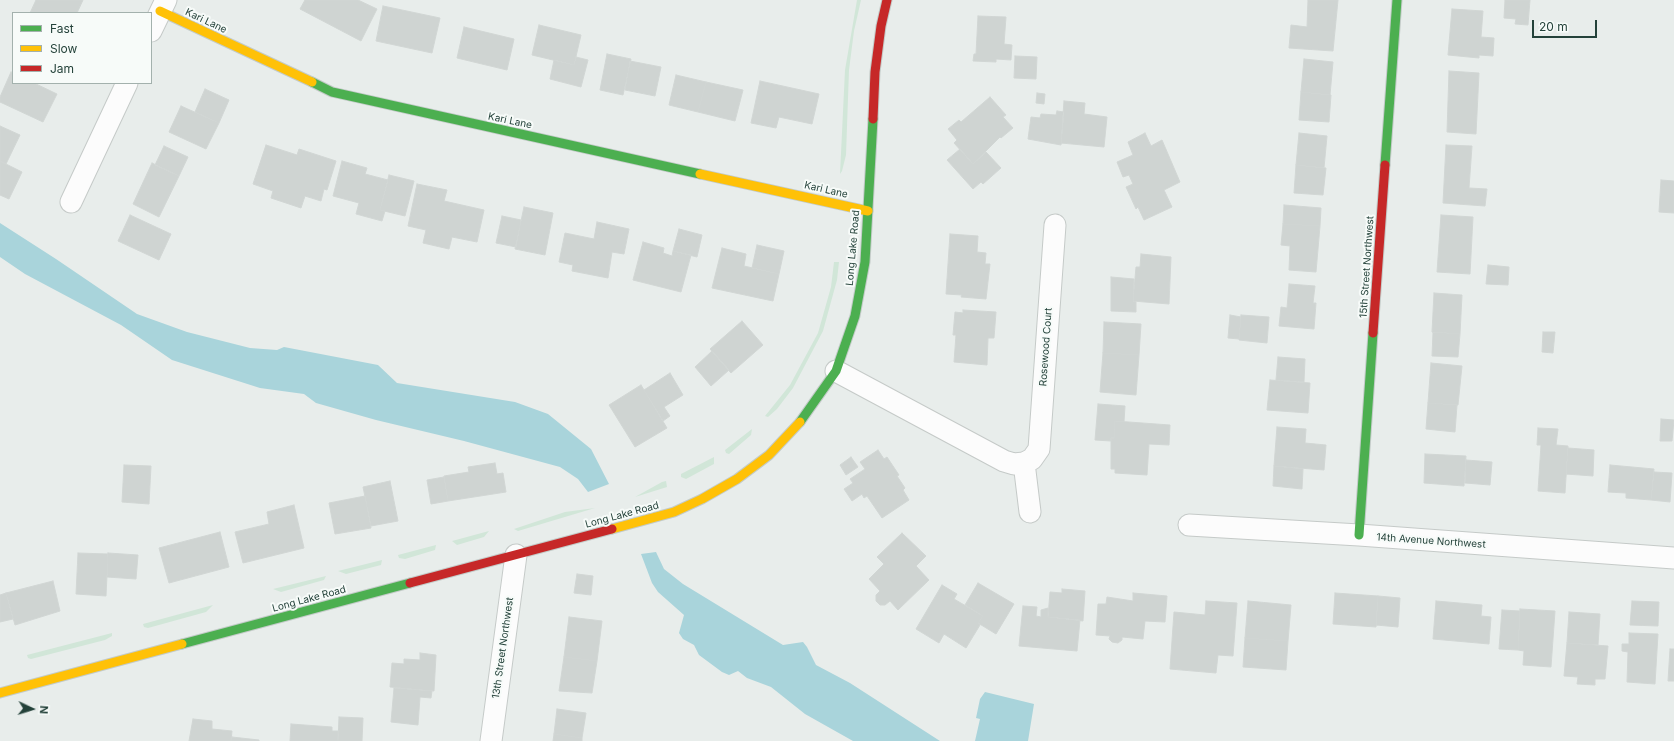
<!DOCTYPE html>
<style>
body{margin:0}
#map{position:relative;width:1674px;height:741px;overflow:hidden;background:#e8edeb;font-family:Inter,sans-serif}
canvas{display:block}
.legend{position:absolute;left:12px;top:12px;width:140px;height:72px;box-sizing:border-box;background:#f7fbf9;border:1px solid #a3b1ad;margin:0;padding:5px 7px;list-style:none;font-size:12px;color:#24423a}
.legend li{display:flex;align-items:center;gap:8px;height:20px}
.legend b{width:20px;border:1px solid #a3b1ad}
.north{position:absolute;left:12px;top:689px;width:40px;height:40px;-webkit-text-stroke:3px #f7fbf9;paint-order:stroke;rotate:94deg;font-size:11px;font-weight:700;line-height:16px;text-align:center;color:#24423a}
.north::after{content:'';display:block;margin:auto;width:14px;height:18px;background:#24423a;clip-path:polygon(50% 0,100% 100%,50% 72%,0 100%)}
.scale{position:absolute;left:1532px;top:20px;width:65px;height:18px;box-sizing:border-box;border:2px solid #24423a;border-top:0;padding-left:5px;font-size:12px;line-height:14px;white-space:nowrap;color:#24423a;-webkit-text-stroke:3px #f7fbf9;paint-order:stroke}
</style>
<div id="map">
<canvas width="1674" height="741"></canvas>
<ul class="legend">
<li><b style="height:5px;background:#4caf50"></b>Fast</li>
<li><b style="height:5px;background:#ffc107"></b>Slow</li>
<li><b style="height:5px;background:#c62828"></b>Jam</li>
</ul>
<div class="north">N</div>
<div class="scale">20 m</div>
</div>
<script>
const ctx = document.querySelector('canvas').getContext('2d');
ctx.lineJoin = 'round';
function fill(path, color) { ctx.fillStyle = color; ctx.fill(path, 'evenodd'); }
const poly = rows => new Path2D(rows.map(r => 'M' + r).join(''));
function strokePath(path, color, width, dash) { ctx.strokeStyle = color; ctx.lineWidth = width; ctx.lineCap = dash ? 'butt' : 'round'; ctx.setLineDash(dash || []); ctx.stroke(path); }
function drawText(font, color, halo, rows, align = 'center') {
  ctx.font = font + ' Inter,sans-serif'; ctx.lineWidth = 4; ctx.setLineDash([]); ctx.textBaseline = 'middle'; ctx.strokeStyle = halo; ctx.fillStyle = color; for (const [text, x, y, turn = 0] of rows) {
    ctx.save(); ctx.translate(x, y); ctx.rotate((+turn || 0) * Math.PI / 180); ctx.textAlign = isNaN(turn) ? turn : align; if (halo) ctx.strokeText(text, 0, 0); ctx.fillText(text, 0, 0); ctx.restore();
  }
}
const green = poly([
 [857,0,861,0,854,31,849,70,846,155,842,171,840,174,845,70],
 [834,262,839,262,837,280,823,331,793,388,777,409,768,417,765,416,790,385,818,333,831,287],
 [752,429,751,435,729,454,726,453,725,450],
 [714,457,714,464,712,465,686,479,681,477,681,474],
 [666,481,667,487,635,497,662,482],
 [595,508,518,531,514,529,565,512],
 [489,531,484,537,457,545,452,541],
 [436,545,435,550,405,559,399,558,398,555],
 [382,560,381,565,346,574,338,571],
 [326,576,324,580,281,592,273,589],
 [213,605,206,612,148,628,144,627,143,624],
 [112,633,112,636,105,640,31,659,28,658,27,655]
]);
const water = poly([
 [0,223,56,259,137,314,187,332,250,348,277,350,284,347,378,365,397,383,515,402,548,414,591,449,609,484,588,492,578,479,560,467,464,441,376,420,316,403,304,394,260,388,172,360,121,325,25,274,0,257],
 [656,552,664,569,683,584,783,645,803,642,807,647,816,665,850,683,940,741,853,741,805,714,771,687,747,678,738,671,729,675,722,672,699,655,694,645,683,639,679,633,684,615,658,592,652,583,641,554],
 [985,692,1034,704,1028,741,975,741,980,719,976,718,980,699]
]);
const building = poly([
 [36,0,83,0,77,13,30,13,36,0],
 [305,0,358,0,377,9,361,41,300,9,305,0],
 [1308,0,1338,0,1333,51,1289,48,1291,25,1307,27,1308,0],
 [1505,0,1530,0,1528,25,1515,24,1516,19,1504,18,1505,0],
 [383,6,440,18,432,53,376,41,383,6],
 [1452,9,1483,11,1481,37,1494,38,1493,56,1479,55,1479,58,1448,55,1452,9],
 [978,16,1006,17,1004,44,1012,45,1011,60,996,59,996,62,973,61,974,54,976,54,978,16],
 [539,25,581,35,574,65,532,55,539,25],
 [464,27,514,39,507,70,457,58,464,27],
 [607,54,631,59,623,95,600,90,607,54],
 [1015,56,1037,57,1036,79,1014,78,1015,56],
 [576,57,588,60,581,87,550,79,554,60,574,65,576,57],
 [1304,59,1333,62,1330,95,1301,92,1304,59],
 [630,61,661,67,655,96,625,90,630,61],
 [1449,71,1479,73,1476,134,1447,132,1449,71],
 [11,72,13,73,13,83,34,83,57,94,43,122,0,102,0,97,11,72],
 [676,75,706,82,698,112,669,105,676,75],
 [760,81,819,94,812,124,779,117,776,128,751,123,760,81],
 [706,82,743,90,735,121,698,112,706,82],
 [205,89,229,100,219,123,195,112,205,89],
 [1301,92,1331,95,1329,122,1299,120,1301,92],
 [1037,93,1045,94,1044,104,1036,103,1037,93],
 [990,97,1006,115,1003,117,1013,128,1001,138,1000,137,973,164,954,143,957,140,948,129,959,120,961,122,990,97],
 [1064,101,1085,103,1084,114,1107,117,1104,147,1061,143,1064,101],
 [181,106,219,123,206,149,169,132,181,106],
 [1057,111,1064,112,1061,145,1028,139,1031,117,1040,118,1041,114,1056,115,1057,111],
 [0,126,20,135,6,164,0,161,0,126],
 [1145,133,1151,146,1162,140,1180,182,1164,190,1172,207,1144,220,1138,207,1136,209,1126,187,1133,184,1129,175,1123,177,1117,162,1133,155,1128,142,1145,133],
 [1299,133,1327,136,1324,168,1296,165,1299,133],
 [266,145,297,155,299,149,336,161,327,190,324,189,321,201,305,196,301,208,271,198,273,191,253,184,266,145],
 [1446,145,1472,146,1469,188,1487,189,1485,206,1443,203,1446,145],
 [164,146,188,157,179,176,155,165,164,146],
 [960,149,973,164,986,152,1001,168,983,184,981,182,973,189,947,160,960,149],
 [0,161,22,172,9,199,0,195,0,161],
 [342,161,367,168,365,174,388,180,380,210,385,211,382,221,356,214,359,203,333,196,342,161],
 [152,163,179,176,159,217,133,204,152,163],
 [1296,165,1326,168,1323,195,1294,193,1296,165],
 [389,175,414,181,405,216,380,210,389,175],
 [1661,180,1674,181,1674,213,1659,212,1661,180],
 [417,184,447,190,444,201,484,210,477,242,452,237,449,249,423,243,426,230,408,226,417,184],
 [1284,205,1321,208,1320,226,1283,224,1284,205],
 [524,207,553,213,545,255,515,249,524,207],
 [130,215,171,234,159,260,118,241,130,215],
 [1441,215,1473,217,1470,274,1437,272,1441,215],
 [502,216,521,220,516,247,496,243,502,216],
 [597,222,629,229,624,254,612,252,608,278,572,271,573,265,559,262,565,233,594,239,597,222],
 [1283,224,1320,226,1316,272,1289,270,1290,246,1281,245,1283,224],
 [679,229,702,235,697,257,673,251,679,229],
 [950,234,978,236,977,252,986,253,985,264,990,264,986,299,961,297,962,295,946,294,950,234],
 [643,242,664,248,663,253,672,256,673,251,691,255,681,292,633,280,643,242],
 [757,245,784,251,779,274,752,268,757,245],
 [722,248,746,254,744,266,779,274,773,301,712,288,722,248],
 [1141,254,1171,257,1169,304,1133,301,1136,267,1140,267,1141,254],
 [1488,265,1509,267,1508,285,1486,284,1488,265],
 [1111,277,1134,279,1133,301,1136,302,1136,312,1111,311,1111,277],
 [1289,284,1315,286,1313,303,1316,303,1314,329,1279,326,1281,307,1287,308,1289,284],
 [1434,293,1462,295,1460,334,1432,332,1434,293],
 [963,310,996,312,994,338,988,338,987,365,954,362,956,335,953,335,955,312,963,313,963,310],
 [1230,315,1241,317,1239,339,1228,338,1230,315],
 [1241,315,1269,317,1267,343,1239,340,1241,315],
 [742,321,763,345,731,373,710,349,742,321],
 [1104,322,1141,324,1139,355,1103,353,1104,322],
 [1433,332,1460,334,1458,357,1432,356,1433,332],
 [1543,332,1555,332,1553,353,1542,352,1543,332],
 [712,351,729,370,711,386,695,367,712,351],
 [1103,353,1139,355,1136,395,1100,392,1103,353],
 [1278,357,1305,359,1304,382,1276,380,1278,357],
 [1431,363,1462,366,1458,405,1428,403,1431,363],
 [670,373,683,395,664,407,670,416,663,421,644,390,670,373],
 [1270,380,1310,383,1308,413,1267,410,1270,380],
 [641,385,667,428,635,447,609,405,641,385],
 [1428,403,1457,405,1455,432,1426,429,1428,403],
 [1098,404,1125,406,1124,422,1115,421,1114,438,1111,438,1111,441,1095,440,1098,404],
 [1661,419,1674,420,1672,441,1660,441,1661,419],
 [1115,421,1170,425,1169,445,1149,444,1147,475,1115,473,1115,469,1111,469,1111,438,1114,438,1115,421],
 [1277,427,1306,429,1305,443,1326,445,1324,470,1274,466,1277,427],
 [1538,428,1558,429,1556,445,1568,446,1565,493,1538,491,1541,445,1537,445,1538,428],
 [1568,448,1594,450,1593,476,1566,474,1568,448],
 [878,450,884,459,887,457,899,475,897,476,905,488,903,490,909,500,882,518,867,496,864,498,862,494,852,501,844,489,853,483,850,479,865,469,860,462,878,450],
 [1425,454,1466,456,1464,486,1424,483,1425,454],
 [851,457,858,467,846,475,840,465,851,457],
 [1466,460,1492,462,1490,485,1465,483,1466,460],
 [495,463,497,474,503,473,506,492,448,501,444,476,469,472,468,467,495,463],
 [124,465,151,466,149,504,122,502,124,465],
 [1610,465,1654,469,1651,500,1626,498,1626,493,1608,492,1610,465],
 [1274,466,1303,469,1302,489,1273,486,1274,466],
 [1654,472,1672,473,1670,502,1651,500,1654,472],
 [444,477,448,501,431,504,427,480,444,477],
 [390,481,398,521,371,526,363,487,390,481],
 [365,496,371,528,335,534,329,503,365,496],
 [294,505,304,548,243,563,235,532,269,524,267,512,294,505],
 [220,532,229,567,169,583,159,548,220,532],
 [902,533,926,556,916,566,929,580,898,610,890,601,885,605,880,605,876,601,876,595,880,591,869,579,884,564,877,557,902,533],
 [78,553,108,554,106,596,76,594,78,553],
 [108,553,138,555,136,579,107,577,108,553],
 [577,574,593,576,591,595,574,593,577,574],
 [53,581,60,611,15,625,6,593,53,581],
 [978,583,1014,604,996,634,978,623,983,616,965,605,978,583],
 [942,585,957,594,954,599,983,616,978,623,980,625,966,648,944,634,939,643,916,629,942,585],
 [1062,589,1085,591,1083,621,1048,617,1050,592,1062,593,1062,589],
 [6,593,13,619,0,622,0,595,6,593],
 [1133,593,1167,596,1165,622,1145,621,1143,639,1122,637,1122,640,1118,643,1112,642,1109,639,1110,636,1096,635,1098,604,1106,604,1107,597,1133,601,1133,593],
 [1335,593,1378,596,1376,627,1333,624,1335,593],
 [1378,596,1400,598,1398,627,1376,625,1378,596],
 [1206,601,1237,603,1233,656,1218,655,1216,673,1170,669,1174,612,1205,615,1206,601],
 [1248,601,1291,605,1288,641,1245,638,1248,601],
 [1436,601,1482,605,1481,616,1491,617,1489,644,1433,639,1436,601],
 [1632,601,1659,602,1658,626,1630,625,1632,601],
 [1023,606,1037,607,1036,616,1041,617,1041,610,1048,608,1048,617,1080,620,1077,651,1019,646,1023,606],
 [1520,609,1555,611,1551,667,1523,665,1524,651,1518,650,1520,609],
 [1502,610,1520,611,1518,650,1499,649,1502,610],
 [1569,612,1600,614,1598,645,1567,643,1569,612],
 [569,617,602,621,597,661,564,657,569,617],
 [1629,633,1658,634,1655,684,1627,682,1628,652,1622,651,1622,644,1629,644,1629,633],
 [1245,638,1288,641,1286,670,1243,667,1245,638],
 [1567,643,1608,646,1605,679,1595,679,1595,685,1577,684,1578,677,1564,676,1567,643],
 [1670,649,1674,649,1674,681,1668,681,1670,649],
 [420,653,436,655,434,691,390,687,392,663,404,664,404,659,420,660,420,653],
 [564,657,597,661,592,693,559,691,564,657],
 [394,688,432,691,431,698,420,697,418,725,391,722,394,688],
 [557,709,586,713,582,738,554,734,557,709],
 [339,717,363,718,362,741,338,741,339,717],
 [193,719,212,721,212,729,232,731,231,741,189,741,193,719],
 [291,724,332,727,332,731,338,731,338,741,290,741,291,724],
 [554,734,582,738,582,741,553,741,554,734],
 [232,737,259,740,259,741,231,741,232,737]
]);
const street = poly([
 [151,31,166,0],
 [71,202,127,83],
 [836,371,1004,461,1014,464,1024,463,1032,459,1039,449,1055,225],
 [1024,463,1030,512],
 [1189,525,1359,535,1674,558],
 [491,741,516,555]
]);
const fast = poly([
 [312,82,332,92,700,174],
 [1385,165,1397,0],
 [800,422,836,371,855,316,865,262,873,119],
 [1359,535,1373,333],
 [182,644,410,583]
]);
const slow = poly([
 [160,11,312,82],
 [700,174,868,211],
 [612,529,674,512,702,499,737,479,769,455,800,422],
 [0,693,182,644]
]);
const jam = poly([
 [873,119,875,72,881,26,887,0],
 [1373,333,1385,165],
 [410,583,612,529]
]);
const streetNames = [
 ["Kari Lane",206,21,25],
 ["Kari Lane",510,121,12],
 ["Kari Lane",826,190,13],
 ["Long Lake Road",853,248,-85],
 ["15th Street Northwest",1367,267,-86],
 ["Rosewood Court",1046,347,-86],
 ["Long Lake Road",622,515,-15],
 ["14th Avenue Northwest",1431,541,4],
 ["Long Lake Road",309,599,-15],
 ["13th Street Northwest",503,648,-82]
];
fill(green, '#d1e6d8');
fill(water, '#a9d4db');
fill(building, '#cfd4d2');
strokePath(building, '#d1d6d4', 1);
strokePath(street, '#c5cac8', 23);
strokePath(fast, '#c3cbc8', 11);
strokePath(slow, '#c3cbc8', 11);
strokePath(jam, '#c3cbc8', 11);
strokePath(street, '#fcfcfc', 21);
strokePath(fast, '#4caf50', 9);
strokePath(slow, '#ffc107', 9);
strokePath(jam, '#c62828', 9);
drawText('10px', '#24423a', '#f7fbf9', streetNames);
</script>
